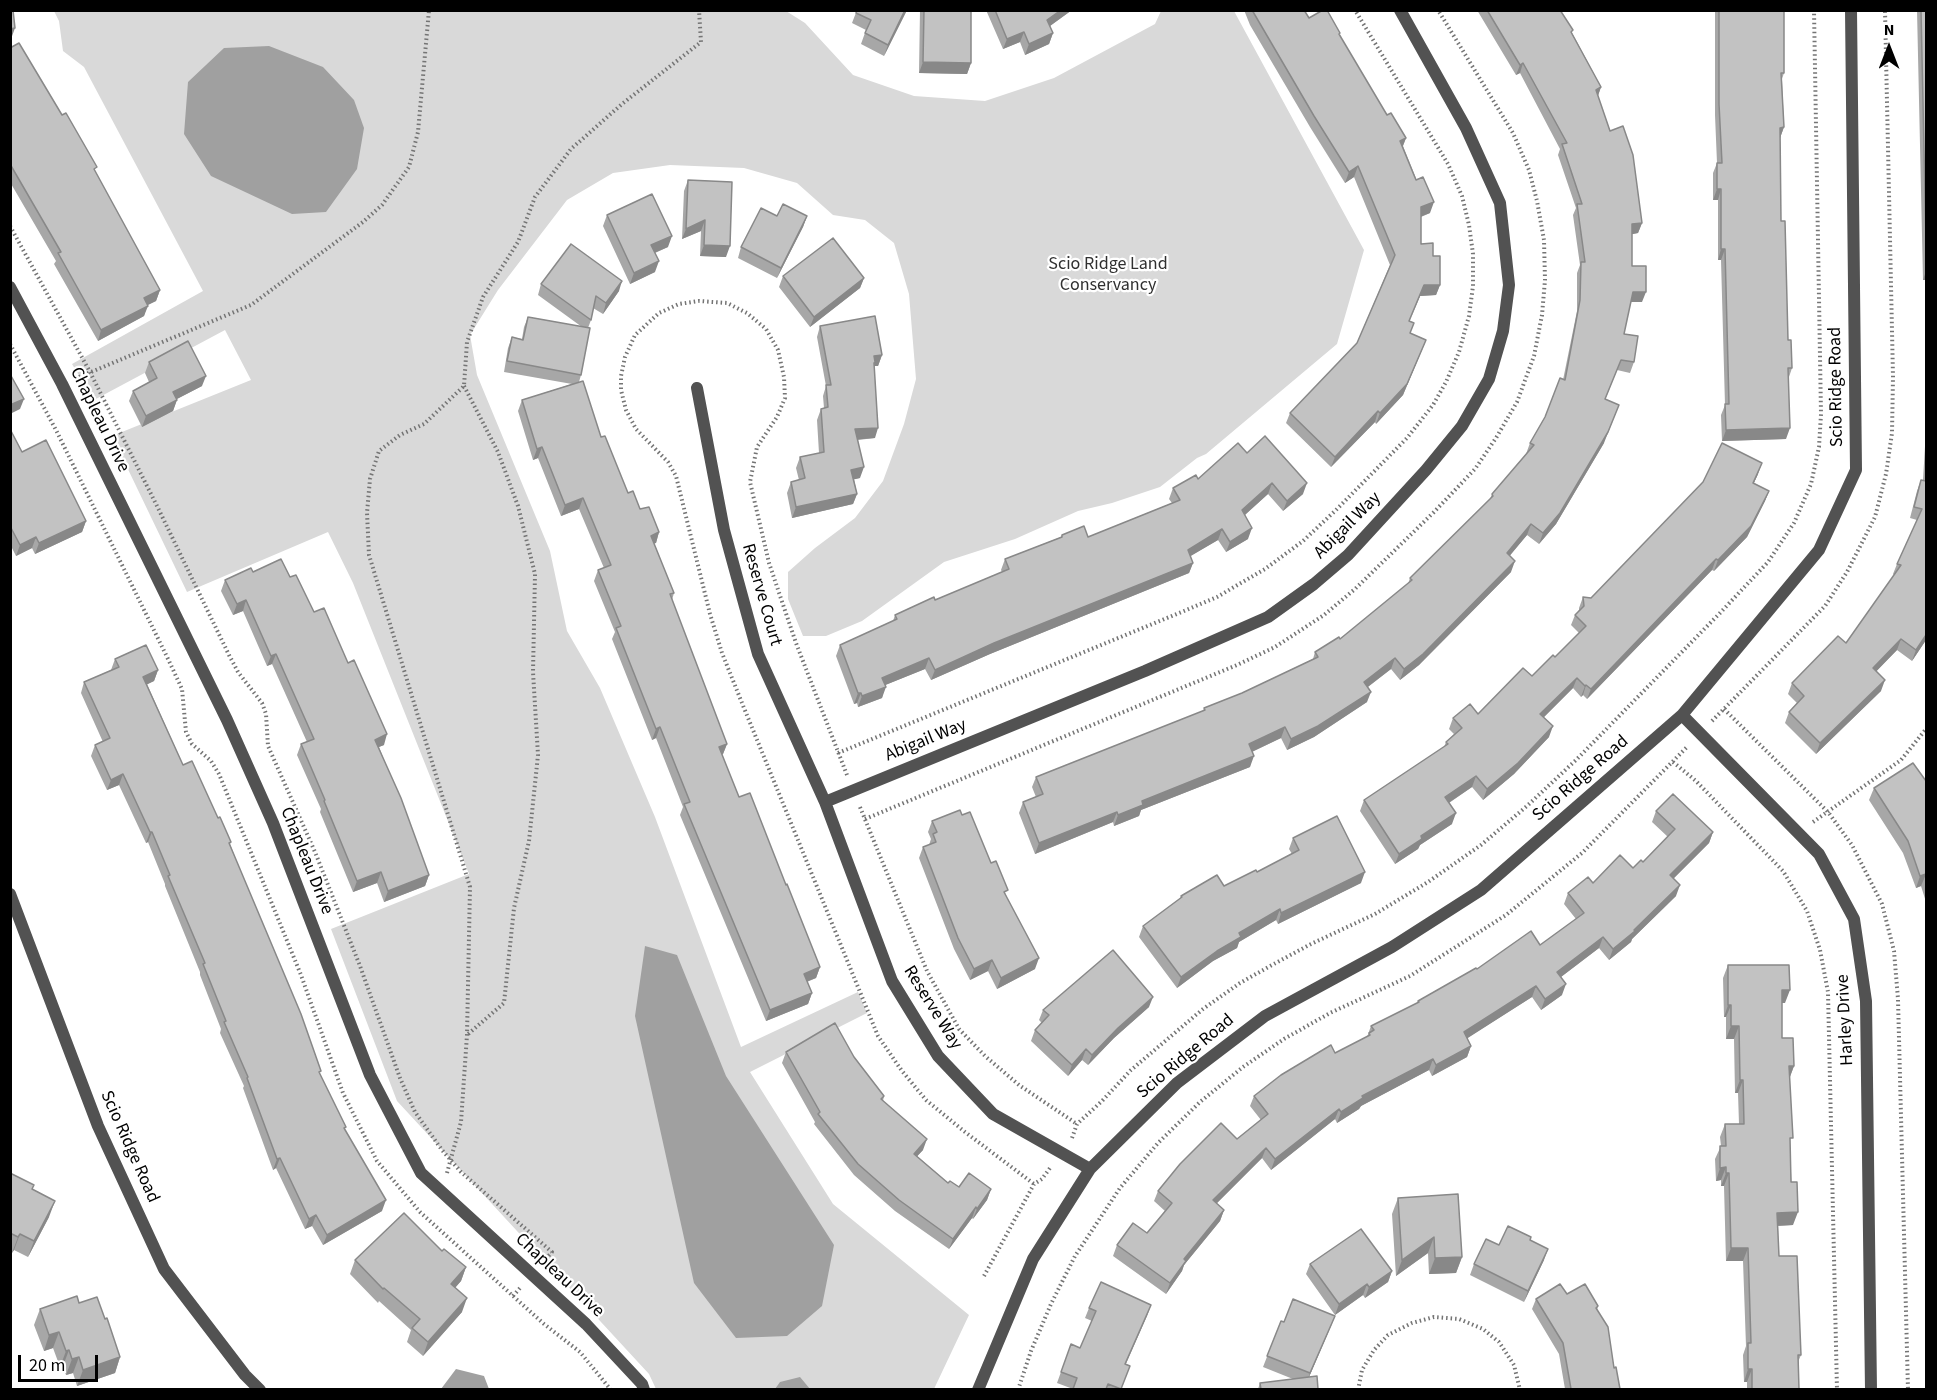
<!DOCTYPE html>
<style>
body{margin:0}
#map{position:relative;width:1937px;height:1400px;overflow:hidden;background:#fff;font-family:"Source Sans 3",sans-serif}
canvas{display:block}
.frame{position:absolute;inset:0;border:12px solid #000;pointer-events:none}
.north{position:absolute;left:1859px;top:18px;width:60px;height:60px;-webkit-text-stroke:4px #fff;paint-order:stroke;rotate:0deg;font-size:16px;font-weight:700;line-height:24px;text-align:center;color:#000}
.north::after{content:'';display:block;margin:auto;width:21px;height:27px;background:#000;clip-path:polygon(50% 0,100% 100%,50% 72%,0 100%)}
.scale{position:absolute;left:18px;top:1355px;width:80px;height:27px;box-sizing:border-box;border:3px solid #000;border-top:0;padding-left:8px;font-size:18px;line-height:21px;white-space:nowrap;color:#000;-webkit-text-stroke:4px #fff;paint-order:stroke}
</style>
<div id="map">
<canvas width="1937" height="1400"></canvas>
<div class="frame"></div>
<div class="north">N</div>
<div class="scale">20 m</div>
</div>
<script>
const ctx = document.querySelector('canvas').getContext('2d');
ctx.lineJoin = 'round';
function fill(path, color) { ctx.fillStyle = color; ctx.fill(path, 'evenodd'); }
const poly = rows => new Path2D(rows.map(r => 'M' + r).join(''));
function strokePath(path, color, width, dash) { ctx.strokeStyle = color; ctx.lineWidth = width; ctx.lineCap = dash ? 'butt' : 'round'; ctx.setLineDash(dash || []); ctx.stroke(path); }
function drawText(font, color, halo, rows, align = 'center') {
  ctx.font = font + ' "Source Sans 3",sans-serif'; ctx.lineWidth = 4.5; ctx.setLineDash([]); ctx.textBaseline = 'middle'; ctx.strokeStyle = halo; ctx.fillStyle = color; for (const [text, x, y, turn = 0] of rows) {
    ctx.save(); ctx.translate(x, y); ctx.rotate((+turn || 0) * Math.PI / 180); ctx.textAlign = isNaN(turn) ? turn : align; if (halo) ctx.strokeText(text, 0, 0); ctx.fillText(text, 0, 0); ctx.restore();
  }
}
const green = poly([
 [54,11,786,11,805,23,853,75,914,96,985,101,1054,78,1155,24,1161,11,1234,11,1364,250,1337,344,1206,454,1197,458,1160,487,1112,503,1078,511,1015,539,944,562,862,621,826,636,803,636,788,599,788,572,815,548,855,518,883,481,904,424,916,379,909,294,894,243,865,220,833,215,797,183,744,168,670,165,613,173,567,200,498,290,470,335,477,375,550,551,567,631,600,688,655,817,741,1047,858,992,867,1013,750,1072,833,1204,969,1315,934,1389,656,1389,649,1374,397,1101,331,929,469,874,353,583,328,532,187,592,112,436,251,380,225,330,94,400,72,364,203,291,84,67,63,51,59,21]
]);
const water = poly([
 [269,46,323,67,354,100,364,128,357,169,326,212,292,214,211,176,184,134,188,82,224,48],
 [645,946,677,955,726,1076,834,1245,822,1306,787,1336,736,1338,694,1283,635,1016],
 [456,1369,484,1376,489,1389,441,1389],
 [800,1377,810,1389,775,1389,780,1382]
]);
const path = poly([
 [10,226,90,372,158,508,229,655,238,672,262,703,266,714,268,746,315,852,360,966,400,1078,415,1112,442,1150,461,1172,552,1252,543,1262],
 [10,344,56,430,169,661,182,689,186,732,192,744,211,761,219,774,301,975,343,1093,377,1161,420,1212,544,1324,580,1352,611,1390],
 [79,377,251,305,363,222,382,205,409,167,418,132,429,10],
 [464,386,498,452,518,506,535,574,533,672,538,755,529,841,514,908,504,1003,467,1035],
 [1724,709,1828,812,1852,845,1882,904,1894,951,1898,999,1908,1390],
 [1712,721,1825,606,1847,572,1875,517,1886,474,1892,433,1893,377,1885,10],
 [838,753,1184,611,1217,597,1265,569,1303,541,1336,510,1407,438,1433,405,1446,382,1459,352,1469,316,1473,286,1473,254,1469,225,1462,196,1448,164,1355,10],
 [1673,762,1696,781,1783,871,1807,911,1820,950,1828,992,1837,1390],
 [847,775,796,643,769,563,750,482,757,447,777,417,785,398,784,377,778,350,766,329,747,313,727,303,699,301,679,304,659,313,635,335,625,357,621,376,621,390,626,410,636,429,668,462,676,476,710,614,722,653,744,708,878,1036,902,1071,926,1100,965,1132,1034,1184],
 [860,807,927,971,959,1029,985,1056,1019,1085,1077,1124],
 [865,819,1237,665,1275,647,1324,615,1355,589,1434,512,1475,469,1496,438,1517,402,1534,356,1542,315,1545,280,1544,240,1537,201,1529,170,1513,133,1438,10],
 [1813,822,1901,760,1926,729],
 [1072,1138,1077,1124,1102,1101,1131,1070,1203,1009,1240,983,1272,965,1311,944,1375,914,1428,882,1481,845,1527,806,1577,759,1720,613,1768,562,1794,523,1811,484,1819,447,1821,414,1814,10],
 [447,1173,461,1122,467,1035,470,887,369,555,367,513,370,479,379,451,400,435,424,424,464,386,467,342,483,297,518,242,535,197,571,149,622,104,701,42,699,10],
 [984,1276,1034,1184,1042,1179,1050,1168],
 [513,1296,520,1288],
 [1018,1390,1031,1351,1051,1304,1075,1256,1120,1188,1158,1143,1200,1102,1243,1067,1284,1039,1330,1013,1410,976,1506,915,1582,853,1688,746],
 [1358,1390,1362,1370,1374,1350,1388,1335,1412,1323,1434,1317,1459,1319,1483,1329,1499,1342,1514,1365,1520,1390]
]);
const minor = poly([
 [10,287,62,384,227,720,273,823,370,1075,421,1173,586,1324,642,1384,644,1390],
 [697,388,724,530,758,654,825,802,892,981,938,1056,993,1114,1090,1169],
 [1682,715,1819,854,1854,919,1866,1001,1871,1390],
 [825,802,1145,671,1268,617,1314,584,1348,555,1426,470,1462,426,1489,379,1503,331,1509,285,1500,203,1466,128,1400,10],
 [978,1390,1033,1259,1090,1169,1177,1083,1265,1016,1392,947,1481,890,1682,715,1819,550,1856,470,1851,10]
]);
const tertiary = poly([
 [10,894,98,1126,164,1269,245,1375,260,1390]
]);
const wall = poly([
 [857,10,907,10,884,56,861,44,866,30,852,23],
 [920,10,971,10,971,63,967,74,919,73],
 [986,10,1072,10,1050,26,1053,33,1049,44,1025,55,1020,42,1003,49],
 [1244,10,1304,10,1309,18,1339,36,1387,115,1406,138,1403,146,1430,213,1421,217,1421,244,1433,256,1440,285,1436,295,1420,296,1409,321,1414,323,1410,333,1426,340,1422,350,1403,395,1376,424,1375,422,1331,467,1286,423,1290,413,1357,343,1390,265,1354,177,1345,183,1310,127,1250,25],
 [1477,10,1560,10,1601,87,1598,96,1642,223,1638,233,1632,234,1632,266,1642,302,1630,302,1624,334,1634,362,1630,373,1617,370,1605,400,1604,443,1556,524,1539,544,1527,535,1509,556,1511,572,1419,665,1400,680,1391,669,1368,687,1367,702,1314,737,1287,750,1281,738,1252,752,1250,767,1141,810,1139,816,1114,826,1113,822,1035,854,1019,813,1023,802,1036,797,1032,787,1036,777,1203,711,1204,708,1242,693,1313,659,1315,652,1340,639,1408,584,1410,578,1490,499,1492,494,1526,454,1530,443,1545,417,1563,380,1577,311,1577,273,1580,265,1573,215,1576,208,1558,155,1560,149,1520,73,1516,75],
 [1715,10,1784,10,1784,73,1782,79,1784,127,1780,138,1781,221,1788,340,1792,368,1789,377,1786,439,1722,441,1721,415,1725,405,1721,260,1718,260,1718,200,1713,200,1713,173,1717,163,1715,115],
 [1917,10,1926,10,1926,400,1925,400,1925,280,1923,280],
 [10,48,95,172,160,290,156,301,147,305,144,316,98,341,54,264,56,261,10,182],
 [688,180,726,257,700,256,701,231,682,239,684,191],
 [607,215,668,247,655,253,655,272,630,284,603,226],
 [777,216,807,216,803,227,777,278,738,258,741,247],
 [783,276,864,278,860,288,810,327,779,287],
 [541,284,619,291,603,314,593,308,591,320,588,328,581,375,579,382,601,437,628,493,659,532,656,543,654,543,674,593,672,600,727,744,723,754,722,755,739,797,786,885,820,967,816,978,807,982,812,993,808,1004,766,1021,680,815,683,807,656,738,652,740,612,639,615,632,594,581,598,570,604,568,579,509,561,516,538,458,533,460,518,411,522,400,572,384,504,372,508,348,512,337,522,339,524,327,528,317,582,327,538,295],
 [820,326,882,355,878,366,874,366,875,438,858,440,860,478,854,479,857,494,853,504,792,518,787,493,791,482,799,480,796,468,800,457,819,453,817,420,821,409,824,408,823,396,826,386,817,337],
 [149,362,202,386,177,399,173,411,142,427,129,401,133,391,149,382,145,373],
 [10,429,22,452,86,521,82,532,35,554,32,548,16,556,10,544],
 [1926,429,1926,640,1912,661,1897,650,1876,671,1881,691,1816,754,1785,723,1789,712,1797,703,1788,694,1792,683,1846,643,1894,575,1893,574,1897,564,1917,520,1910,518,1917,491,1921,480,1923,480],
 [1247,453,1303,494,1283,511,1268,494,1245,515,1248,539,1226,552,1218,540,1190,556,1193,563,1189,573,990,654,931,680,925,669,885,685,882,698,858,707,857,703,854,704,836,656,840,645,893,621,895,615,935,600,1002,572,1001,570,1005,559,1061,537,1062,535,1088,537,1172,503,1169,499,1173,488,1198,479],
 [1758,474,1754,483,1769,491,1765,501,1747,537,1714,571,1712,570,1587,699,1583,695,1581,697,1573,688,1544,717,1549,737,1514,774,1483,800,1472,787,1449,803,1452,824,1420,845,1418,849,1395,864,1360,811,1364,800,1444,747,1446,742,1454,734,1449,729,1453,718,1478,714,1532,676,1555,657,1579,633,1571,625,1575,615,1579,610,1579,608,1583,597,1591,598],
 [253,572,290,577,314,612,384,745,379,747,429,875,425,886,384,902,377,883,353,892,320,812,321,809,297,755,301,744,307,742,272,664,267,666,243,611,233,615,221,591,225,580],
 [115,659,158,670,154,681,147,684,183,765,218,818,231,842,230,844,320,1075,382,1211,323,1245,312,1226,305,1229,276,1168,273,1170,243,1088,244,1086,220,1033,221,1029,200,975,200,972,165,886,165,884,148,842,146,843,119,785,107,790,91,756,95,745,103,742,81,693,84,682,111,670],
 [1926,781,1926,902,1921,886,1916,888,1903,853,1869,800,1874,788],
 [1656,811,1713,832,1709,843,1673,879,1676,896,1632,939,1631,942,1609,960,1599,948,1561,977,1562,995,1541,1010,1532,997,1467,1038,1471,1046,1467,1057,1432,1076,1429,1070,1361,1106,1359,1109,1337,1123,1335,1119,1271,1170,1262,1158,1216,1204,1224,1210,1220,1221,1184,1265,1182,1271,1166,1294,1113,1256,1117,1245,1147,1233,1165,1211,1154,1201,1158,1191,1237,1139,1261,1120,1250,1106,1254,1096,1367,1037,1371,1026,1417,1003,1418,1001,1477,969,1540,945,1576,919,1564,904,1568,893,1593,883,1633,868,1643,862,1668,837,1652,822],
 [962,815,991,863,1006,895,1035,969,997,989,988,971,970,980,954,949,919,858,923,847,929,845,931,839,928,832,932,821],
 [1293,838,1361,883,1278,924,1276,920,1239,942,1237,948,1213,961,1177,988,1139,937,1143,926,1180,899,1181,896,1224,886,1257,872,1292,854,1289,849],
 [1728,965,1785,1003,1782,1003,1782,1038,1794,1066,1790,1077,1790,1144,1793,1225,1778,1226,1779,1256,1801,1355,1798,1362,1799,1389,1747,1389,1747,1382,1744,1382,1743,1355,1746,1346,1743,1261,1726,1261,1724,1186,1721,1186,1721,1180,1716,1181,1715,1159,1721,1146,1720,1137,1725,1124,1739,1124,1738,1093,1735,1093,1734,1039,1726,1039,1726,1017,1724,1017,1723,978],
 [1149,1007,1114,1038,1088,1065,1082,1060,1068,1076,1031,1041,1035,1030,1042,1023,1039,1020,1043,1010],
 [786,1052,854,1057,884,1096,883,1101,923,1150,917,1156,948,1183,959,1187,991,1189,987,1200,973,1219,972,1218,949,1249,895,1211,854,1175,814,1124,815,1122,782,1063],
 [10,1173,32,1189,49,1217,28,1257,14,1250,12,1253,10,1252],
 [1398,1198,1462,1257,1456,1273,1429,1274,1428,1253,1396,1276,1392,1214],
 [1530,1240,1544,1260,1524,1302,1470,1275,1474,1264,1499,1245],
 [442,1251,466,1267,461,1281,455,1288,462,1312,423,1356,407,1342,411,1330,379,1301,378,1303,350,1274,355,1260],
 [1310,1264,1392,1271,1388,1282,1365,1298,1363,1295,1335,1315,1306,1274],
 [1567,1294,1598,1306,1597,1310,1620,1389,1565,1389,1559,1354,1532,1309,1536,1299],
 [79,1303,105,1319,120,1357,115,1373,77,1386,73,1373,66,1375,63,1366,60,1367,53,1348,44,1351,34,1325,40,1309],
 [1151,1305,1125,1364,1121,1389,1073,1389,1057,1383,1071,1344,1080,1348,1092,1321,1085,1318,1089,1308],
 [1335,1316,1309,1377,1318,1389,1258,1389,1260,1383,1293,1379,1263,1367,1281,1321,1284,1322]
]);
const shadedWall = poly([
 [905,10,907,10,884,56,888,45],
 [1061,10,1072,10,1043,31,1047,20],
 [15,28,11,39,10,39,10,29],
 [1024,32,1020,42,1003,49,1007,39],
 [1053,33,1049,44,1025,55,1029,44],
 [923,62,971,63,967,74,919,73],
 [1523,63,1520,73,1516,75,1520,65],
 [1601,87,1597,98,1596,90],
 [1784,127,1780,138,1780,128],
 [1406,138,1402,148,1400,141],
 [1358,166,1354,177,1345,183,1349,172],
 [1717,189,1721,189,1718,200,1713,200],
 [1434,202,1430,213,1417,218,1421,207],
 [807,216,803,227,777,278,781,268],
 [705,220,701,231,682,239,686,229],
 [1642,223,1638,233,1628,235,1632,224],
 [672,236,668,247,647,256,651,245],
 [704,245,730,246,726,257,700,256],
 [1721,249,1725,249,1721,260,1718,260],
 [659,261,655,272,630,284,634,273],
 [1926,271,1925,280,1923,280],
 [864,278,860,288,810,327,814,317],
 [622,281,619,291,603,314,606,303],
 [1424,285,1440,285,1436,295,1420,296,1405,332],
 [160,290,156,301,140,309,144,298],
 [1633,292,1646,292,1642,302,1629,302],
 [148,306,144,316,98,341,101,330],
 [1426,340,1403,395,1376,424,1380,413],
 [882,355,878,366,874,366,874,356],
 [206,376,202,386,169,403,173,392],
 [24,399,20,409,10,414,10,405],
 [177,400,173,411,142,427,146,416],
 [1619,405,1604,443,1556,524,1539,544,1543,533],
 [1378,411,1375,422,1331,467,1335,457],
 [878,428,875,438,851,440,855,429],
 [1790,428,1786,439,1722,441,1726,430],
 [542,447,538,458,533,460,537,449],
 [1762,463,1758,474,1749,493,1753,483],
 [864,467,860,478,847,481,851,470],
 [1272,483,1268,494,1238,521,1242,510],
 [1307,483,1303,494,1283,511,1287,501],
 [1769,491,1765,501,1747,537,1714,571,1718,560],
 [857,494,853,504,792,518,796,507],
 [583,498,579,509,561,516,565,505],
 [86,521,82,532,35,554,39,543],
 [1531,524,1527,535,1503,564,1507,553],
 [1252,528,1248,539,1226,552,1230,542],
 [1222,529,1218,540,1184,560,1188,550],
 [659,532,656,543,647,546,651,536],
 [36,537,32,548,16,556,20,545],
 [1716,559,1712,570,1587,699,1591,689],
 [1515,561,1511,572,1419,665,1400,680,1404,669],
 [1193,563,1189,573,990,654,931,680,935,670,994,643],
 [246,600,243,611,233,615,237,604],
 [1926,635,1926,640,1912,661,1916,650],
 [1901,639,1897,650,1869,679,1873,668],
 [276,654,272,664,267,666,271,656],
 [929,658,925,669,878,688,882,678],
 [1395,658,1391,669,1361,692,1364,682],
 [158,670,154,681,140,688,143,677],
 [1577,678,1573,688,1536,725,1540,714],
 [1885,680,1881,691,1816,754,1820,743],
 [1586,685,1583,695,1581,697,1585,686],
 [886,687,882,698,858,707,862,696],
 [1371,692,1367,702,1314,737,1287,750,1291,739],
 [858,693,861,693,857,703,854,704],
 [1553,726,1549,737,1514,774,1483,800,1487,789],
 [660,727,656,738,652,740,656,729],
 [1285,727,1281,738,1245,755,1249,744],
 [387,734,384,745,371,750,375,740],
 [727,744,723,754,715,757,719,747],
 [1254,756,1250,767,1141,810,1139,816,1114,826,1118,815,1142,801],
 [123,774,119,785,107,790,111,780],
 [1476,776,1472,787,1441,808,1445,797],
 [1117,812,1113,822,1035,854,1039,843],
 [1456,813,1452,824,1420,845,1418,849,1395,864,1399,854,1421,836],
 [150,832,152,832,148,842,146,843],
 [1713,832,1709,843,1666,886,1670,875],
 [381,872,377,883,353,892,357,881],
 [1365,872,1361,883,1278,924,1281,913],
 [1926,874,1921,886,1916,888,1920,876],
 [429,875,425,886,384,902,388,891],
 [1680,885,1676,896,1632,939,1631,942,1609,960,1613,949,1634,930],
 [1280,909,1276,920,1239,942,1237,948,1213,961,1177,988,1181,977,1239,933],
 [1603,937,1599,948,1553,983,1557,972],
 [1039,958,1035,969,997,989,1001,978],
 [992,960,988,971,970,980,974,969],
 [820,967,816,978,800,984,804,974],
 [1566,984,1562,995,1541,1010,1545,999],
 [1536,986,1532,997,1460,1043,1464,1032],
 [1782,990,1790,990,1785,1003,1777,1003],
 [812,993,808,1004,766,1021,770,1010],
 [1153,997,1149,1007,1114,1038,1088,1065,1092,1055,1118,1028],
 [1728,1005,1731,1005,1726,1017,1724,1017],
 [1731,1026,1739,1026,1734,1039,1726,1039],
 [1471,1046,1467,1057,1432,1076,1436,1065],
 [1086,1049,1082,1060,1068,1076,1072,1065],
 [1433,1059,1429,1070,1361,1106,1359,1109,1337,1123,1341,1112,1362,1096],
 [1789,1066,1794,1066,1789,1079],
 [1740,1080,1743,1080,1738,1093,1735,1093],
 [1339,1109,1335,1119,1271,1170,1275,1159],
 [927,1139,923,1150,910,1164,914,1154],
 [1266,1148,1262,1158,1209,1211,1213,1200],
 [280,1158,276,1168,273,1170,277,1159],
 [1726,1167,1721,1180,1716,1181,1720,1168],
 [1726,1173,1729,1173,1724,1186,1721,1186],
 [991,1189,987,1200,973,1219,977,1209],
 [386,1200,382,1211,323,1245,327,1235],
 [55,1201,49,1217,28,1257,34,1241],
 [976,1207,972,1218,949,1249,953,1239],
 [1224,1210,1220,1221,1184,1265,1182,1271,1166,1294,1170,1283,1184,1259],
 [1798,1212,1793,1225,1773,1226,1777,1213],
 [316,1215,312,1226,305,1229,309,1219],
 [20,1234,14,1250,12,1253,18,1237],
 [1434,1237,1428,1253,1396,1276,1402,1260],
 [1731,1248,1748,1248,1743,1261,1726,1261],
 [1548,1249,1544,1260,1524,1302,1528,1291],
 [1462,1257,1456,1273,1429,1274,1435,1258],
 [466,1267,461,1281,446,1298,451,1284],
 [1392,1271,1388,1282,1365,1298,1369,1287],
 [1367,1284,1363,1295,1335,1315,1339,1304],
 [467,1298,462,1312,423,1356,428,1342],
 [1151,1305,1147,1316,1121,1375,1125,1364],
 [1335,1316,1331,1326,1306,1384,1310,1373],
 [59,1332,53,1348,44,1351,49,1335],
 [69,1350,63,1366,60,1367,66,1351],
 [79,1357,73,1373,66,1375,72,1359],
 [120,1357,115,1373,77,1386,83,1370],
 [1748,1369,1752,1369,1747,1382,1744,1382]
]);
const building = poly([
 [10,10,13,10,15,28,10,29,10,10],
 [857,10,905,10,888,45,865,33,871,20,856,13,857,10],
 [924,10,971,10,971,63,923,62,924,10],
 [995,10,1061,10,1047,20,1053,33,1029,44,1024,32,1007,39,995,10],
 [1252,10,1304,10,1309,18,1323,10,1327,10,1340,33,1339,34,1387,115,1391,113,1406,138,1400,141,1416,180,1423,177,1434,202,1421,207,1421,244,1433,243,1433,256,1440,256,1440,285,1424,285,1409,321,1414,323,1410,333,1426,340,1407,384,1380,413,1378,411,1335,457,1290,413,1357,343,1395,255,1358,166,1349,172,1314,116,1252,10],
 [1487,10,1560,10,1573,30,1571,32,1601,87,1596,90,1610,131,1623,126,1633,155,1642,223,1632,224,1632,266,1646,266,1646,292,1633,292,1624,334,1638,336,1634,362,1621,360,1605,399,1619,405,1608,432,1560,513,1543,533,1531,524,1507,553,1515,561,1423,654,1404,669,1395,658,1364,682,1371,692,1318,726,1291,739,1285,727,1249,744,1254,756,1142,801,1143,805,1118,815,1117,812,1039,843,1023,802,1043,794,1036,777,1205,710,1204,708,1242,693,1318,657,1315,652,1339,637,1340,639,1412,580,1410,578,1493,496,1492,494,1534,445,1530,443,1545,417,1560,378,1565,380,1580,300,1581,262,1585,262,1577,204,1582,204,1562,144,1567,143,1523,63,1520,65,1487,10],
 [1719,10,1784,10,1784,73,1781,73,1784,127,1780,128,1781,221,1785,221,1788,340,1791,340,1792,368,1788,368,1790,428,1726,430,1725,404,1729,404,1725,249,1721,249,1721,189,1717,189,1717,163,1722,163,1719,104,1719,10],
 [1921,10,1926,10,1926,242,1921,10],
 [19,43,62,115,66,113,97,167,94,169,160,290,144,298,148,306,101,330,58,253,61,252,10,164,10,48,19,43],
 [688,180,732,182,730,246,704,245,705,220,686,229,688,180],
 [652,194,672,236,651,245,659,261,634,273,607,215,652,194],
 [783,204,807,216,781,268,741,247,761,208,777,216,783,204],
 [833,238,864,278,814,317,783,276,833,238],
 [571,244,622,281,606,303,596,296,591,320,541,284,571,244],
 [875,316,882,355,874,356,875,362,874,363,878,428,855,429,864,467,851,470,857,494,796,507,791,482,805,478,800,457,824,452,821,409,828,407,826,385,831,385,820,326,875,316],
 [528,317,590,328,581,375,507,361,512,337,523,340,528,317],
 [188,341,206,376,173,392,177,400,146,416,133,391,157,378,149,362,188,341],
 [10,374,24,399,10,405,10,374],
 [583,381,601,437,605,436,628,493,633,491,640,509,649,507,659,532,651,536,674,593,670,594,727,744,719,747,739,797,750,793,786,885,787,884,820,967,804,974,812,993,770,1010,684,804,690,802,660,727,656,729,616,628,621,626,598,570,611,565,583,498,565,505,542,447,537,449,522,400,583,381],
 [10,429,22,452,46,440,86,521,39,543,36,537,20,545,10,526,10,429],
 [1265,436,1307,483,1287,501,1272,483,1242,510,1252,528,1230,542,1222,529,1188,550,1193,563,994,643,935,670,929,658,882,678,886,687,862,696,861,693,858,693,840,645,897,619,895,615,934,597,935,600,1009,569,1005,559,1062,537,1062,535,1084,526,1088,537,1180,500,1173,488,1196,475,1198,479,1238,443,1247,453,1265,436],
 [1722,443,1762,463,1753,483,1769,491,1751,526,1718,560,1716,559,1591,689,1586,685,1585,686,1577,678,1540,714,1553,726,1518,763,1487,789,1476,776,1445,797,1456,813,1421,836,1422,839,1399,854,1364,800,1448,744,1446,742,1462,728,1453,718,1470,704,1478,714,1523,668,1532,676,1553,655,1555,657,1586,626,1575,615,1584,606,1583,597,1591,598,1703,482,1722,443],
 [1926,469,1926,635,1916,650,1901,639,1873,668,1885,680,1820,743,1789,712,1804,696,1792,683,1838,636,1846,643,1901,565,1897,564,1922,509,1914,507,1921,480,1926,481,1926,469],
 [281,559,290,577,296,575,314,612,324,608,348,663,354,660,387,734,375,740,401,798,429,875,388,891,381,872,357,881,324,801,325,800,301,744,314,739,276,654,271,656,246,600,237,604,225,580,251,568,253,572,281,559],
 [146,645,158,670,143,677,183,765,192,761,218,818,220,817,231,842,229,843,301,1014,321,1071,319,1072,346,1127,344,1128,386,1200,327,1235,316,1215,309,1219,280,1158,277,1159,247,1078,248,1077,224,1022,226,1021,203,964,205,963,168,876,170,875,152,832,150,832,123,774,111,780,95,745,110,738,84,682,119,667,115,659,146,645],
 [1913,763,1926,781,1926,876,1926,874,1920,876,1908,841,1874,788,1913,763],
 [1673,794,1713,832,1670,875,1680,885,1634,930,1635,931,1613,949,1603,937,1557,972,1566,984,1545,999,1536,986,1464,1032,1471,1046,1436,1065,1433,1059,1362,1096,1363,1098,1341,1112,1339,1109,1275,1159,1266,1148,1213,1200,1224,1210,1184,1259,1186,1261,1170,1283,1117,1245,1133,1223,1147,1233,1172,1203,1158,1191,1180,1164,1221,1123,1237,1139,1268,1114,1254,1096,1281,1075,1331,1045,1335,1053,1370,1035,1369,1033,1374,1030,1371,1026,1419,1002,1418,1001,1476,968,1477,969,1531,931,1540,945,1584,913,1568,893,1588,877,1593,883,1620,855,1633,868,1641,860,1643,862,1675,829,1656,811,1673,794],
 [960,810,962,815,970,812,991,863,996,861,1008,890,1004,892,1039,958,1001,978,992,960,974,969,958,938,923,847,936,842,933,834,937,832,932,821,960,810],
 [1337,816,1365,872,1281,913,1280,909,1239,933,1241,937,1217,951,1181,977,1143,926,1182,897,1181,896,1217,875,1224,886,1256,870,1257,872,1299,850,1293,838,1337,816],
 [1113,950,1153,997,1118,1028,1092,1055,1086,1049,1072,1065,1035,1030,1049,1015,1043,1010,1113,950],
 [1728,965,1789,965,1790,990,1782,990,1782,1038,1793,1038,1794,1066,1789,1066,1793,1138,1790,1138,1791,1182,1797,1182,1798,1212,1777,1213,1779,1256,1797,1256,1801,1355,1798,1355,1799,1389,1752,1389,1752,1369,1748,1369,1748,1343,1751,1343,1748,1248,1731,1248,1729,1173,1726,1173,1726,1167,1720,1168,1720,1146,1726,1146,1725,1124,1744,1124,1743,1080,1740,1080,1739,1026,1731,1026,1731,1005,1728,1005,1728,965],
 [835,1023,854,1057,884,1096,881,1099,927,1139,914,1154,948,1183,950,1181,959,1187,969,1173,991,1189,977,1209,976,1207,953,1239,899,1200,858,1164,818,1114,820,1112,786,1052,835,1023],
 [10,1173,34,1185,32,1189,55,1201,34,1241,20,1234,18,1237,10,1233,10,1173],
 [1458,1194,1462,1257,1435,1258,1434,1237,1402,1260,1398,1198,1458,1194],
 [404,1213,442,1251,444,1249,466,1267,451,1284,467,1298,428,1342,412,1328,420,1319,384,1288,383,1289,355,1260,404,1213],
 [1508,1226,1531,1237,1530,1240,1548,1249,1528,1291,1474,1264,1486,1239,1499,1245,1508,1226],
 [1361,1229,1392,1271,1369,1287,1367,1284,1339,1304,1310,1264,1361,1229],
 [1101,1282,1151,1305,1125,1364,1130,1366,1121,1389,1108,1384,1106,1389,1073,1389,1077,1378,1061,1372,1071,1344,1080,1348,1096,1311,1089,1308,1101,1282],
 [1560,1284,1567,1294,1585,1284,1598,1306,1596,1308,1608,1327,1614,1368,1616,1367,1620,1389,1571,1389,1563,1343,1536,1299,1560,1284],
 [77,1296,79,1303,97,1297,105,1319,107,1318,120,1357,83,1370,79,1357,72,1359,69,1350,66,1351,59,1332,49,1335,40,1309,77,1296],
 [1293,1299,1335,1316,1310,1373,1267,1356,1281,1321,1284,1322,1293,1299],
 [1317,1376,1318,1389,1261,1389,1260,1383,1317,1376]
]);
const parkNames = [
 ["Scio Ridge Land",1108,265],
 ["Conservancy",1108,286]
];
const streetNames = [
 ["Scio Ridge Road",1837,387,-91],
 ["Chapleau Drive",99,420,64],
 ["Abigail Way",1348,526,-45],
 ["Reserve Court",761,595,74],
 ["Abigail Way",926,741,-22],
 ["Scio Ridge Road",1581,779,-41],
 ["Chapleau Drive",306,861,68],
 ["Reserve Way",932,1008,58],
 ["Harley Drive",1846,1020,-93],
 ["Scio Ridge Road",1186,1057,-40],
 ["Scio Ridge Road",129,1147,66],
 ["Chapleau Drive",559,1276,43]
];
fill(green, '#d9d9d9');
fill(water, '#a0a0a0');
strokePath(path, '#747474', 4, [1.5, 3]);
strokePath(minor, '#525252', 12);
strokePath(tertiary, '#525252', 12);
fill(wall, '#a7a7a7');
fill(shadedWall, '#888');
fill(building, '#c2c2c2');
strokePath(building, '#888', 1.5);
drawText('18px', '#303030', '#fff', parkNames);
drawText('18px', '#000', '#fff', streetNames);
</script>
